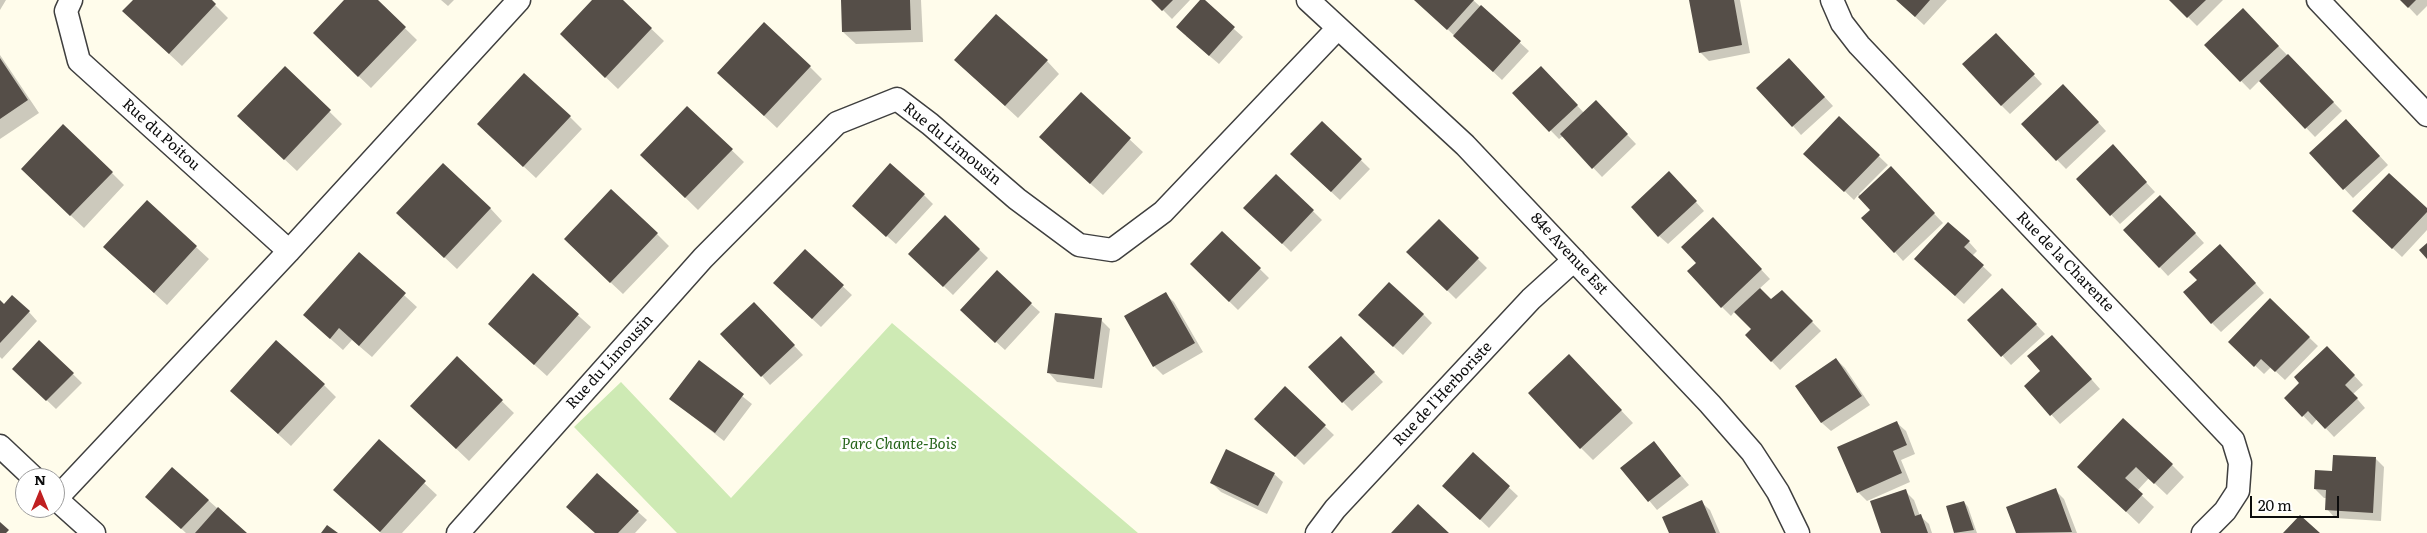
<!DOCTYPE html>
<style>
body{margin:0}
#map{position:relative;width:2427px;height:533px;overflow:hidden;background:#fffceb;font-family:Literata,serif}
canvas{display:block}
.north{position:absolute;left:15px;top:468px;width:50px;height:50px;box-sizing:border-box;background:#fff;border:1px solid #9e9e9e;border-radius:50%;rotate:0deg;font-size:14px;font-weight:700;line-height:20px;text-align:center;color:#0c0c0c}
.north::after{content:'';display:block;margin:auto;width:18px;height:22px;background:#c02021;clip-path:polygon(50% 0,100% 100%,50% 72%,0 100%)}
.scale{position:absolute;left:2250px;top:496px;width:89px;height:22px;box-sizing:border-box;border:2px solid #0c0c0c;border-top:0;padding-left:6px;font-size:15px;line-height:18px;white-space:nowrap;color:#0c0c0c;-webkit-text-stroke:4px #fff;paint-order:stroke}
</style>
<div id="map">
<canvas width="2427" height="533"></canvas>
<div class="north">N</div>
<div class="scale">20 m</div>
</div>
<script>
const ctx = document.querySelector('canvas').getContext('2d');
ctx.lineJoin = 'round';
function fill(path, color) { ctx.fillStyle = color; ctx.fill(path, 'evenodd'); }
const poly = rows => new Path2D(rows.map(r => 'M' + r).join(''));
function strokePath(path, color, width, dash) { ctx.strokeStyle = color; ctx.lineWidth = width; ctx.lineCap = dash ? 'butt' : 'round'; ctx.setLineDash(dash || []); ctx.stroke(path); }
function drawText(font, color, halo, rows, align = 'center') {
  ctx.font = font + ' Literata,serif'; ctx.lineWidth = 5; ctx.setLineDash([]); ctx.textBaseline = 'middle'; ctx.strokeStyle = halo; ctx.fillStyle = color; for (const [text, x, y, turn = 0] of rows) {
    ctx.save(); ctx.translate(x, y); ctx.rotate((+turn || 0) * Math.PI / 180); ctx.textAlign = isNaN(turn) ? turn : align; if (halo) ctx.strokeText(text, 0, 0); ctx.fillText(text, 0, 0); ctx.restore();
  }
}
const green = poly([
 [892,323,1138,533,677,533,574,427,621,382,731,498]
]);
const shadow = poly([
 [0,0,6,0,0,10],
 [134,0,210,0,228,18,182,66,136,23],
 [346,0,376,0,417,40,371,88,327,46],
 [441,0,454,0,448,6],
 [594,0,621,0,664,41,618,89,574,47],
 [842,0,921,0,923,42,856,44,843,32],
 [1153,0,1190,0,1172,19],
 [1201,0,1243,37,1219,64,1186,36],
 [1416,0,1473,0,1529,51,1502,80],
 [1690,0,1740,0,1750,53,1709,61,1700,52],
 [1897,0,1947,0,1924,25],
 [2171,0,2223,0,2197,26],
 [2402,0,2427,0,2427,6,2417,16],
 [2243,10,2342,111,2315,137,2260,80,2250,90,2206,45],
 [2004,43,2042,84,2010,114,2001,105],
 [0,55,39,113,0,139],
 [1047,61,1059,74,1018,118,968,72],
 [810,67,822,79,777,128,731,85],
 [285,68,342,124,297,171,251,128],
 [1798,68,1833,106,1801,135,1793,126],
 [1550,76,1584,113,1596,102,1636,144,1602,177,1563,136,1559,139,1514,93],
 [1081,94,1143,152,1103,195,1053,150],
 [2072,94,2106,131,2066,169,2022,124],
 [687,107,744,162,698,210,654,167],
 [570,117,582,129,536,178,491,136],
 [1839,118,1888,165,1859,194,1861,196,1899,177,1943,223,1903,261,1895,252,1872,210,1858,195,1854,200,1814,162],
 [1322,122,1370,169,1340,200,1300,163],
 [2355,129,2388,165,2353,198,2311,153],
 [2121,155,2155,192,2120,224,2077,179],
 [112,173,124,185,84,228,35,182],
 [1276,175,1322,220,1291,252,1254,216],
 [1678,182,1704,211,1668,244,1659,236],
 [924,195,933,204,896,244,862,214],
 [147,202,209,259,167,305,117,259],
 [2169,205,2204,243,2168,276,2125,230],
 [490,208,502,221,457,269,410,225],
 [2427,210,2427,230,2402,257,2363,220],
 [945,217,988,258,953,295,910,254],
 [1439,221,1487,268,1456,299,1408,252],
 [1722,228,1770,279,1759,289,1771,301,1782,291,1821,331,1780,370,1747,335,1753,329,1735,311,1731,316,1722,307,1698,263],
 [1222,232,1269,278,1238,310,1191,264],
 [657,234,669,246,623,294,578,252],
 [1969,242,1977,251,1972,256,1992,275,1964,304,1924,268],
 [805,251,852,295,821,327,783,292],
 [359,254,417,307,372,357,352,340,343,350,317,327],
 [2229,254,2264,293,2221,332,2212,323,2198,280],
 [533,275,591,327,547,376,489,324],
 [1165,294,1174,302,1203,352,1163,375,1154,366],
 [2011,298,2045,334,2011,365,1969,320],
 [2270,300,2318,346,2285,380,2271,367,2264,374,2230,342],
 [0,302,4,306,29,312,37,321,2,359,0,357],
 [1031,304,1040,312,1005,350,971,319],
 [763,313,803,355,770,385,762,376],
 [1423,314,1432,323,1403,355,1369,324],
 [1101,320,1110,329,1102,388,1057,382,1049,373],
 [40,342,82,383,56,409,14,369],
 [2061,345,2100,389,2060,424,2025,386,2042,372],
 [1350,347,1383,382,1352,411,1343,402],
 [2336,356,2363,385,2353,394,2365,408,2334,437,2317,419,2312,425,2286,398],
 [457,358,514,413,469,461,424,418],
 [1836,359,1845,368,1870,405,1831,431,1822,423,1797,386],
 [699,362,752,404,724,441,671,399],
 [1581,368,1633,423,1593,460,1581,448],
 [324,385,336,397,291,446,244,403],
 [1285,388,1334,435,1304,465,1265,427],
 [1897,423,1906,431,1915,454,1901,460,1910,482,1867,501,1858,492],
 [379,441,437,495,402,533,381,533,347,502],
 [1654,443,1689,485,1657,510,1622,468],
 [1473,454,1518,496,1489,528,1453,494],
 [2376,459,2384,467,2381,521,2335,518,2327,509,2327,498,2324,498,2315,489,2333,472],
 [2172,465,2184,477,2167,495,2149,478,2137,491,2154,507,2139,524,2079,467],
 [1274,474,1283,482,1267,514,1221,492,1212,483],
 [2055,490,2064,499,2077,533,2017,533,2008,508],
 [1905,491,1914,500,1920,516,1929,524,1932,533,1883,533],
 [208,500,245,533,186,533,156,505],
 [1701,502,1710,510,1720,533,1670,533],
 [1964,502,1968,507,1977,533,1956,533,1947,507],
 [638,512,647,520,635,533,596,533]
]);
const building = poly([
 [133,0,212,0,216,4,169,54,122,11],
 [344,0,378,0,406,27,358,77,313,33],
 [592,0,623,0,652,28,605,78,560,34],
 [841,0,910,0,911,30,842,32],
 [1151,0,1173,0,1162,11],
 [1200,0,1205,0,1235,27,1209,56,1176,27],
 [1414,0,1474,0,1447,30],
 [1689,0,1734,0,1742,45,1699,53],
 [1896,0,1930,0,1915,17],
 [2169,0,2206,0,2187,18],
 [2400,0,2416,0,2408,8],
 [1481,5,1521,41,1493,72,1453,36],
 [2243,8,2279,46,2240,82,2204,45],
 [996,14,1048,60,1005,106,954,60],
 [764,22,811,66,764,116,717,73],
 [1996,33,2035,74,2001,106,1962,64],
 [2288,54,2334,102,2305,129,2259,81],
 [0,58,28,100,0,119],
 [1789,58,1825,97,1792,127,1756,88],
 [285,66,331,110,284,160,237,116],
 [1541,66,1578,105,1549,132,1512,93],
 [524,73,571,116,523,167,477,124],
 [2063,84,2099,122,2056,161,2021,124],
 [1081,92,1131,138,1090,184,1039,137],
 [1596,100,1628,134,1592,169,1560,134],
 [687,106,733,149,685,198,640,155],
 [1839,116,1880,155,1844,192,1803,154],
 [2346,119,2380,156,2343,190,2309,153],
 [1322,121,1362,159,1331,192,1290,154],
 [63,124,113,172,70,216,21,169],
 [2113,144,2147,182,2110,216,2076,179],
 [443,163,491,208,444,258,396,213],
 [890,163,925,194,886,237,852,206],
 [1891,166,1935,213,1894,253,1861,218,1870,210,1858,197],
 [1669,171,1697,201,1658,237,1631,207],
 [2389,173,2427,208,2427,212,2392,249,2352,211],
 [1276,174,1314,210,1282,244,1243,208],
 [611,189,658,233,610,283,564,239],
 [2160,195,2196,233,2159,268,2123,230],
 [147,200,197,246,154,293,103,247],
 [945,215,980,249,943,287,908,254],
 [1713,217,1762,269,1721,308,1687,271,1696,263,1681,247],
 [1439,219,1479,258,1447,291,1406,252],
 [1948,222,1970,241,1964,247,1984,265,1955,296,1914,259],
 [1222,231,1261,268,1229,302,1190,264],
 [2427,243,2427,259,2419,250],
 [2220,244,2256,283,2211,324,2183,292,2197,280,2189,272],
 [805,249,844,285,812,319,773,283],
 [359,252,406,293,359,346,339,328,330,339,303,315],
 [997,270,1032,303,995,343,960,310],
 [533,273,579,314,534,365,488,324],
 [1389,282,1424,314,1393,347,1358,315],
 [1760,288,1771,299,1782,290,1813,321,1771,362,1745,335,1751,329,1734,312],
 [2002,288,2037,324,2001,357,1967,320],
 [1166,292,1195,343,1153,367,1124,316],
 [12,295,30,311,0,343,0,300,4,304],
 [2270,298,2310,337,2275,372,2261,359,2254,367,2228,342],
 [754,302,795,345,761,377,720,334],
 [1055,313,1102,318,1094,379,1047,373],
 [2052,335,2092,379,2050,416,2024,386,2040,371,2027,356],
 [1341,336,1375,372,1342,403,1308,367],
 [39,340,74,373,46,401,12,369],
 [276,340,325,384,278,434,230,391],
 [2327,346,2355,375,2345,385,2358,398,2325,429,2308,411,2302,417,2284,398,2299,383,2294,377],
 [1569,354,1622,410,1580,449,1528,393],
 [457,356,503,400,456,449,410,406],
 [1836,358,1862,396,1821,423,1795,386],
 [699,360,744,394,715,433,669,399],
 [1285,386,1326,425,1295,457,1254,419],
 [2123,418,2173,464,2154,484,2136,467,2125,478,2143,494,2126,512,2077,467],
 [1897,421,1907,445,1893,451,1902,473,1857,493,1837,447],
 [379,439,426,481,380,532,333,490],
 [1654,441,1681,476,1648,502,1620,468],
 [1226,449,1275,473,1258,506,1210,483],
 [1473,452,1510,486,1480,520,1442,486],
 [2333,455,2376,457,2373,513,2325,510,2326,490,2314,489,2315,470,2332,471],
 [172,467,209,500,181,529,145,497],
 [597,473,639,511,618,533,595,533,566,507],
 [2056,488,2072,532,2016,533,2006,507],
 [1906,489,1915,516,1921,514,1928,533,1881,533,1870,501],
 [1702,500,1716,533,1669,533,1662,517],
 [1964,501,1974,530,1954,533,1946,506],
 [1418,504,1449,533,1391,533],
 [218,507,247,533,195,533],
 [2300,515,2320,533,2283,533],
 [0,522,9,530,6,533,0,533],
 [327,525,338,533,321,533]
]);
const street = poly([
 [71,0,66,11,79,61,289,251],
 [1308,0,1465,145,1710,404,1752,452,1778,492,1798,533],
 [1832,0,1842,23,1859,45,2233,440,2240,463,2238,491,2225,511,2203,533],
 [2318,0,2427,115],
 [0,446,34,478],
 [55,498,94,533],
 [56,499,289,251,519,0],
 [458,533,703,258,837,123,897,99,930,124,1017,199,1079,245,1112,250,1163,212,1338,28],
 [1317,533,1335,509,1531,299,1574,260]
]);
const streetNames = [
 ["Rue du Poitou",161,135,42],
 ["Rue du Limousin",952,144,39],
 ["84e Avenue Est",1569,254,47],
 ["Rue de la Charente",2065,262,46],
 ["Rue du Limousin",610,362,-48],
 ["Rue de l'Herboriste",1443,394,-47]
];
const parkNames = [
 ["Parc Chante-Bois",899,445]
];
fill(green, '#ceeab4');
fill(shadow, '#0003');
fill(building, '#554e48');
strokePath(street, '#3f3f3f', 25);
strokePath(street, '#fff', 22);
drawText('15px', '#0c0c0c', '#fff', streetNames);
drawText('italic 15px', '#27651b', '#fff', parkNames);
</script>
